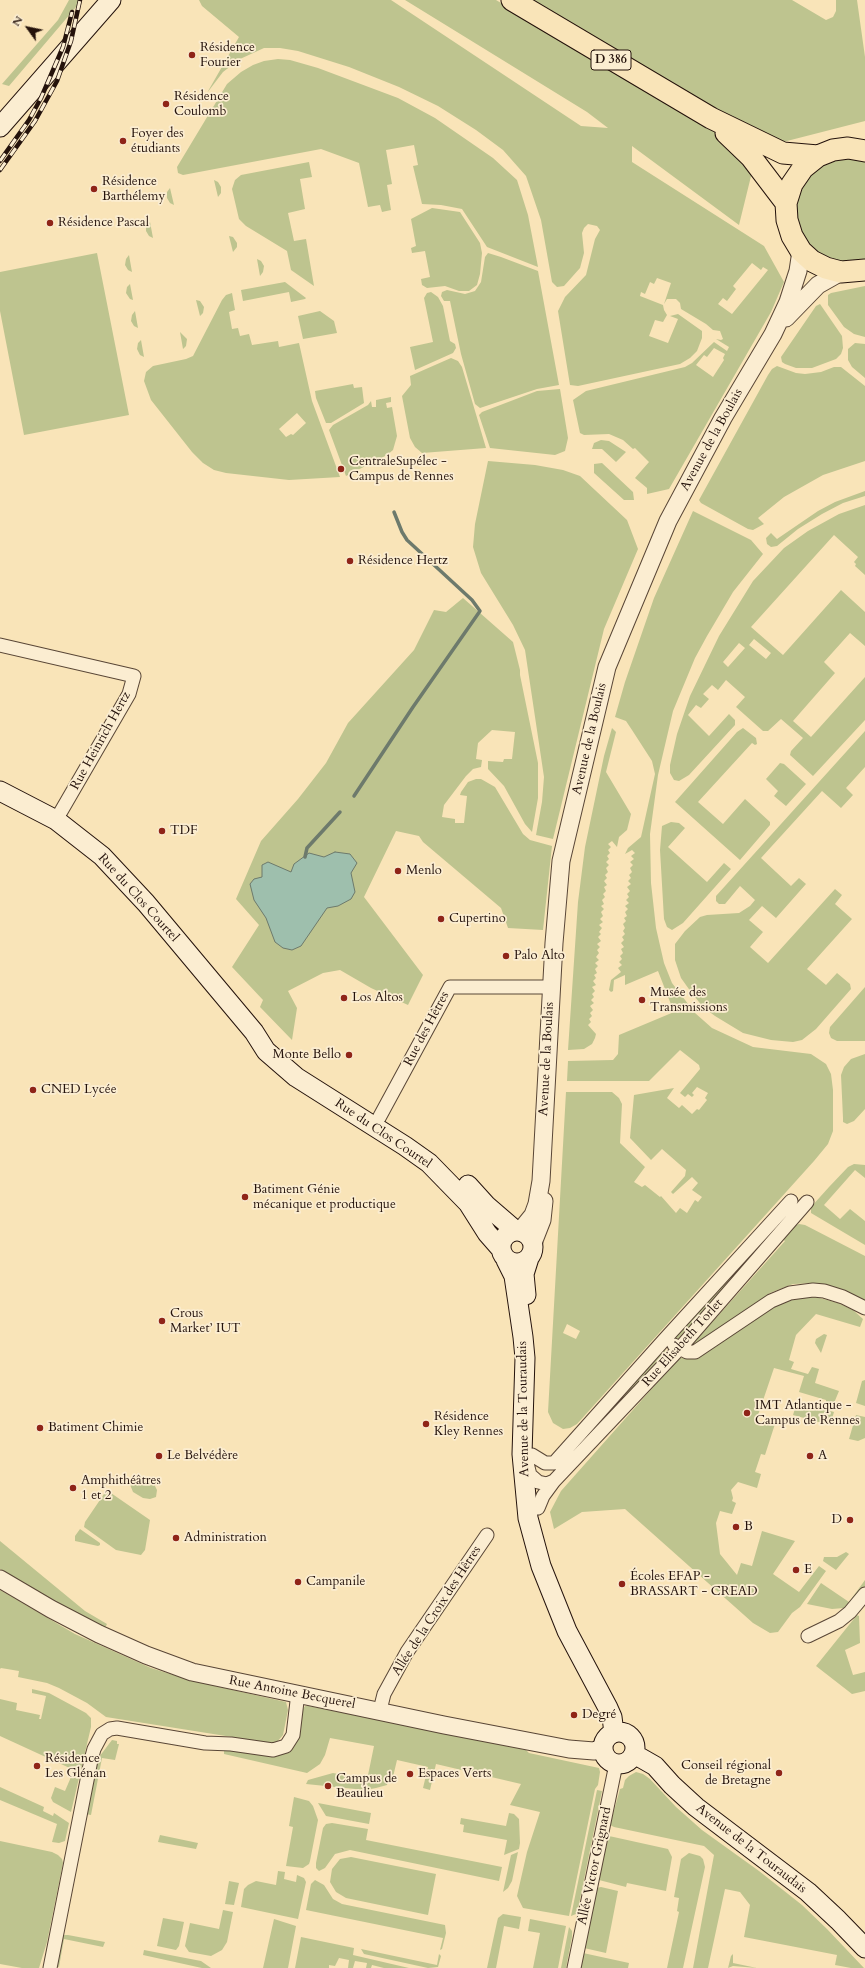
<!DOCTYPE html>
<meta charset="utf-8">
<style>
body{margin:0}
#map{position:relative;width:865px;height:1968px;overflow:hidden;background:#f9e4b8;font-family:Cardo,serif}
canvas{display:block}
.north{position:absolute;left:8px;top:8px;width:40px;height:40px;-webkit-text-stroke:3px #fbedd1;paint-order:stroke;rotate:303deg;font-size:11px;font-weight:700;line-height:16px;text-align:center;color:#24120b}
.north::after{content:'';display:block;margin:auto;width:14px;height:18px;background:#24120b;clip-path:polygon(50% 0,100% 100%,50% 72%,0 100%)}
</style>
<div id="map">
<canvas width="865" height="1968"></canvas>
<div class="north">N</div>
</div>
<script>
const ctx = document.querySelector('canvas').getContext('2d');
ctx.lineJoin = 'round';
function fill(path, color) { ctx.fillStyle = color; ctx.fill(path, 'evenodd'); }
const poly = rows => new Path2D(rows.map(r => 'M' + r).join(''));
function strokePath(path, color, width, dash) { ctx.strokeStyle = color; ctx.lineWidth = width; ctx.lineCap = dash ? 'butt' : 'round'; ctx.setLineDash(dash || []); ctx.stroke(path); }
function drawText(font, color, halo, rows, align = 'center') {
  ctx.font = font + ' Cardo,serif'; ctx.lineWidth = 3.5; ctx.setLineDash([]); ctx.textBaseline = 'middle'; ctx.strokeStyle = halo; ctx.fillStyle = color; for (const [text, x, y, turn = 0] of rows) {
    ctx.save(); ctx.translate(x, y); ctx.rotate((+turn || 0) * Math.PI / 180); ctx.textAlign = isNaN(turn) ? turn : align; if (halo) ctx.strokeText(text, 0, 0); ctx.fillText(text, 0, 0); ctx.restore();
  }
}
const green = poly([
 [69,0,82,0,9,86,2,84,58,20],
 [199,0,391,0,581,126,608,128,587,112,405,0,496,0,748,149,754,164,739,225,632,146,632,162,764,246,784,282,771,312,669,489,647,494,647,488,635,478,649,462,635,448,633,449,623,440,609,434,584,435,580,433,573,400,586,391,685,367,692,363,714,342,727,351,729,347,716,339,721,340,723,339,720,331,713,330,706,324,681,309,680,303,676,299,667,299,664,304,671,283,657,278,654,284,650,282,645,294,641,292,640,296,663,305,664,310,667,315,663,322,655,320,649,336,668,343,678,319,670,316,678,314,702,331,702,338,697,351,690,358,680,364,578,386,570,385,558,311,565,297,586,275,595,239,600,230,597,226,588,224,584,228,582,233,584,253,580,268,564,286,557,287,552,282,541,220,526,176,503,150,476,130,438,106,399,87,349,67,298,51,280,48,264,48,240,59,223,72,207,93,239,37,202,6],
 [752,263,761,270,763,267,768,270,732,314,718,304,723,298,727,301,736,289,733,286],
 [714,348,725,354,723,358,724,360,713,377,696,365,704,355,707,357],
 [531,0,792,0,826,20,833,17,836,11,836,0,857,0,865,57,865,121,783,142,753,136],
 [278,59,290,60,318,68,398,98,435,118,493,158,517,180,528,215,538,267,487,247,462,209,441,205,422,204,413,166,418,165,414,145,386,150,392,184,387,185,391,210,382,212,380,205,368,207,359,163,321,149,183,175,178,173,177,167,227,84,241,72,253,65,264,61],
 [852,158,865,161,865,260,838,263,818,255,803,240,795,209,799,188,812,171,830,160],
 [309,162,312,177,300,179,305,209,288,213,294,241,306,239,314,286,291,270,287,251,246,226,239,219,232,189,235,180,241,175],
 [214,180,218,182,221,187,221,193,218,197],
 [170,188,174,205,170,203,167,198,167,192],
 [432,208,460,212,480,243,482,253,480,274,477,285,469,291,459,291,445,286,427,288,422,285,421,279,430,277,425,251,412,253,411,248,416,246,411,219],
 [150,222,153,238,149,236,146,231,146,225],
 [229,236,233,237,237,243,237,247,233,252],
 [97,253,129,415,24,435,0,311,0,272],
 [488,253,501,257,538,271,559,385,537,389,480,408,475,404,461,354,450,301,444,301,441,296,442,292,447,290,465,294,475,291,481,282,485,257],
 [129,255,132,272,128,270,125,265,126,259],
 [257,259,261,261,264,266,263,272,260,276],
 [285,282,306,298,305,299,291,302,289,292,243,301,241,290],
 [130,284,133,300,130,299,126,293,127,287],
 [865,286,865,337,854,334,844,327,828,305,828,295,831,293],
 [431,292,438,297,443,306,450,341,455,344,456,348,453,353,415,370,410,347,433,342,424,298,427,293],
 [232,293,235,310,229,312,232,329,238,328,240,336,249,334,252,345,278,341,279,347,299,343,312,401,340,477,289,480,226,473,214,470,203,463,192,452,151,400,144,381,146,372,153,366,186,359,193,356,222,300,226,295],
 [297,413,306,423,293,435,291,434,286,437,279,429],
 [196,300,200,301,204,307,203,313,200,316],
 [820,304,842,336,843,348,841,354,836,359,812,368,796,368,785,364,782,362,781,357,816,306],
 [135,311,138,328,134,326,131,321,132,315],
 [320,311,334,321,337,333,303,339,298,316],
 [180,332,187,339,186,346,183,349],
 [141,340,144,357,140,355,137,349,138,343],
 [855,343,865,344,865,378,852,367,848,360,848,349],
 [451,358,458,361,462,367,486,448,422,453,415,447,410,438,402,396,411,385,410,376],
 [777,366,796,373,805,374,821,372,834,367,841,367,865,386,865,461,823,475,784,497,758,518,764,524,753,530,748,529,701,503,699,500,768,375,772,369],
 [353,384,354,388,362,387,364,403,331,423,326,423,316,398,315,391],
 [560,389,568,438,565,451,555,455,490,448,479,415,482,412,537,391],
 [391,397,391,402,386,403,387,408,392,407,397,436,393,450,387,455,346,476,329,430,333,425,368,405,371,401,372,407,376,407,376,400],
 [601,440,609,441,626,452,616,462,602,449,592,449,594,443],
 [488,461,535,465,563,470,580,476,627,520,638,549,604,629,553,839,536,835,542,802,544,777,525,650,513,625,481,573,473,547,475,524],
 [602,463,633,492,634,500,624,500,594,473,594,464],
 [865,491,865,496,843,503,822,514,798,529,777,546,771,547,767,544,766,538,771,533,777,539,818,511,835,502],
 [865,505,865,575,855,566,856,564,854,562,858,557,834,535,751,627,783,655,841,590,865,612,865,646,850,633,824,662,835,673,793,721,811,737,865,677,865,720,813,776,790,755,791,751,803,738,781,719,768,731,763,731,736,707,745,697,726,680,718,690,712,685,703,694,709,699,701,708,696,705,688,715,709,736,729,714,735,720,735,725,689,775,679,781,674,780,670,773,670,765,677,734,690,696,719,636,753,581,784,548,808,531,839,514],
 [754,639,771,653,766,659,749,645],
 [739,643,745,648,728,667,723,662],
 [693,511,751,540,763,554,733,592,707,636,695,658,673,711,658,775,650,834,651,883,656,928,664,963,672,983,695,1013,712,1028,753,1047,811,1054,826,1064,831,1074,833,1090,833,1131,828,1144,814,1161,577,1424,570,1428,563,1429,553,1423,548,1412,566,1092,612,1092,619,1098,622,1104,620,1143,645,1167,634,1182,642,1187,645,1185,660,1197,661,1196,676,1213,680,1208,687,1213,695,1200,698,1202,702,1197,692,1190,698,1183,692,1177,673,1194,671,1192,685,1176,686,1170,662,1149,651,1160,630,1138,634,1095,674,1088,667,1098,679,1108,682,1105,692,1114,697,1109,699,1110,707,1100,705,1098,708,1093,697,1087,692,1093,694,1095,692,1097,688,1094,685,1097,680,1093,700,1069,699,1065,680,1050,649,1081,567,1081,568,1061,613,1060,618,1054,619,1035,674,1012,658,971,625,985,625,975,614,980,613,991,611,992,609,990,611,980,621,972,618,968,622,965,619,962,622,959,620,956,623,953,621,949,624,947,621,943,624,940,622,937,625,934,623,931,625,928,623,924,626,921,624,918,627,916,625,912,628,909,625,906,629,903,626,900,629,897,627,894,630,891,627,887,631,884,628,881,631,878,629,875,632,872,630,868,633,865,630,862,634,859,631,856,635,853,632,850,625,854,628,848,641,837,655,774,652,761,632,730,626,721,615,717,625,682,654,598],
 [567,1324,580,1331,576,1339,563,1333],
 [463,598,513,642,520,670,520,675,538,763,538,798,532,832,525,824,504,786,488,769,488,761,503,762,504,759,512,759,515,732,492,730,478,743,476,759,482,760,481,767,473,769,466,776,444,805,442,817,455,819,455,823,464,823,467,796,460,795,461,792,468,782,476,779,481,779,495,787,523,834,530,840,552,846,543,930,508,928,501,908,423,842,419,836,396,831,364,897,423,975,408,1005,371,988,340,970,323,973,288,991,297,1008,292,1040,260,1007,263,1000,232,967,259,925,236,899,261,841,298,799,326,763,348,723,414,650,434,610,446,612],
 [612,728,616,732,606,772,631,814,627,830,619,837,617,847,612,841,608,844,611,847,608,850,610,853,607,856,609,859,606,862,609,865,606,868,608,872,605,875,607,878,604,881,607,885,604,887,606,891,603,894,605,897,602,900,604,904,601,906,604,909,601,912,603,916,600,919,603,922,599,925,602,928,599,932,601,934,598,937,601,941,597,944,600,947,597,950,599,953,596,957,599,960,595,963,598,966,595,969,597,973,594,975,596,978,593,981,596,985,592,987,595,991,592,994,594,997,591,1000,594,1003,590,1006,593,1010,590,1013,592,1016,589,1019,591,1022,588,1025,596,1034,595,1038,592,1044,584,1049,568,1050,578,902,585,847,604,756],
 [743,728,756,738,757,744,755,745,752,743,698,802,723,824,745,799,770,822,770,825,740,860,675,802,737,732],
 [865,731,865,767,846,788,853,795,841,808,822,791,761,858,791,886,799,878,806,884,776,918,762,906,749,920,763,932,750,947,768,963,835,889,842,895,835,904,852,919,807,969,826,985,837,973,850,984,851,989,816,1029,802,1040,793,1042,771,1040,743,1033,715,1016,703,1007,691,992,681,978,675,960,675,944,685,931,700,917,707,915,739,913,750,906,755,900,740,886,725,904,719,904,716,901,716,896],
 [780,763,784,764,806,784,786,806,774,796,778,791,766,779],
 [671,822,679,823,685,828,668,847,707,882,724,863,731,869,683,923,672,930,667,927,664,919,660,850,662,826],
 [865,987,865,1041,837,1041,831,1038,829,1033,830,1027],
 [865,1054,865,1109,854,1121,847,1124,843,1122,843,1118,841,1075,844,1067,851,1059],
 [854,1164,865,1165,865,1178,855,1170,824,1205,840,1219,850,1209,865,1221,865,1245,811,1213,811,1207,829,1187,848,1167],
 [799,1224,805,1225,865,1256,865,1302,847,1293,818,1283,793,1284,770,1293,748,1311,694,1347,690,1347,785,1241,781,1238,791,1227],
 [765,1237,767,1239,677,1340,674,1338],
 [809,1295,838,1303,853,1310,863,1319,860,1327,816,1314,796,1335,789,1360,794,1362,791,1369,808,1374,812,1367,819,1369,815,1383,839,1391,834,1403,843,1406,843,1409,826,1404,826,1400,799,1392,804,1376,774,1368,755,1424,763,1426,764,1421,775,1424,765,1455,761,1454,755,1472,761,1474,757,1488,738,1482,731,1490,733,1498,732,1501,736,1503,732,1514,720,1511,716,1523,720,1554,737,1575,741,1563,752,1566,762,1531,795,1541,773,1574,799,1592,819,1566,826,1571,800,1607,792,1613,778,1632,770,1633,753,1623,625,1509,582,1512,554,1529,550,1512,561,1491,679,1358,692,1358,772,1306,791,1296],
 [824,1334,827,1335,821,1353,815,1343,816,1339],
 [664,1350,666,1351,566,1463,564,1461],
 [865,1380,865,1406,856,1403,862,1381],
 [797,1402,834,1412,830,1425,793,1415],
 [856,1415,865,1417,865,1438,858,1441,849,1439],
 [137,1479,147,1479,153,1482,157,1490,156,1497,150,1499,143,1498,133,1492,129,1482],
 [108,1491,150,1520,145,1550,141,1555,116,1550,84,1527,85,1522,104,1494],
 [80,1529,100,1543,100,1545,98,1546,75,1541,75,1536],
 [0,1541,85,1611,107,1624,105,1628,29,1589,0,1569],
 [846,1552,849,1554,836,1570,823,1561,824,1557,837,1557],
 [865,1580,865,1586,853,1603,844,1608,832,1609,807,1604,821,1583,849,1602],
 [0,1590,75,1634,151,1668,193,1681,286,1702,288,1710,283,1735,277,1742,270,1743,106,1717,87,1703,59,1688,47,1683,18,1677,19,1671,1,1668,0,1669],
 [857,1615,859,1616,860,1643,845,1650,853,1675,865,1672,865,1691,852,1694,816,1666],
 [32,1689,49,1693,86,1713,91,1718,91,1727,71,1812,53,1802,51,1798,55,1787,65,1791,74,1770,0,1736,0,1699,17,1703,16,1710,40,1715,39,1719,41,1719,46,1696,32,1693],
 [305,1706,309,1706,526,1750,529,1753,599,1768,600,1772,598,1785,595,1789,569,1916,523,1908,517,1896,527,1852,540,1812,510,1805,521,1784,436,1764,430,1790,423,1788,428,1767,397,1760,392,1781,388,1780,387,1785,376,1788,365,1790,306,1784,308,1780,333,1773,367,1780,374,1746,330,1738,325,1755,320,1764,307,1773,224,1754,224,1749,273,1754],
 [112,1740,117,1741,117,1744,119,1744,115,1760,102,1758,91,1815,85,1814,96,1761],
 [636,1772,643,1774,650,1779,676,1807,702,1830,759,1871,802,1905,827,1929,864,1968,851,1968,835,1965,837,1955,744,1937,750,1905,740,1892,725,1889,708,1968,693,1968,714,1855,704,1846,614,1827,610,1825,620,1789,623,1788,625,1780,629,1776],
 [0,1787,44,1807,43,1811,53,1816,54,1813,69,1823,65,1841,59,1843,52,1842,57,1824,0,1800],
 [597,1790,602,1791,578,1909,576,1914,571,1916],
 [294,1797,309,1801,313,1806,318,1820,310,1861,309,1864,303,1868,286,1866,293,1827,289,1826],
 [318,1803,371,1813,369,1824,326,1816],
 [509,1813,514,1814,519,1819,520,1843,519,1849,504,1855,507,1840,463,1832,464,1825,460,1824,461,1818,506,1826],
 [332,1823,368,1829,366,1840,502,1867,499,1881,350,1850,335,1854,325,1868,319,1871,316,1868,316,1863,323,1828,326,1824],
 [160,1835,198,1843,196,1849,158,1842],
 [609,1836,668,1849,672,1857,666,1891,627,1883,626,1887,599,1880,598,1878],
 [0,1841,52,1852,58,1855,62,1859,63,1863,47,1942,39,1968,22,1968,0,1964],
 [518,1852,512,1881,508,1888,503,1892,511,1855],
 [689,1853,700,1856,703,1859,705,1867,683,1968,667,1968,679,1912,677,1911,679,1898,674,1897,681,1859],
 [351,1857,436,1874,428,1915,346,1898,336,1892,330,1882,332,1869,340,1859],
 [278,1871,285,1872,284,1879,296,1882,297,1875,304,1878,306,1882,298,1919,241,1907,244,1889,248,1885,256,1881,276,1885],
 [315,1880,324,1885,333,1899,342,1904,445,1925,446,1933,442,1949,440,1950,443,1938,306,1910,311,1884],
 [229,1881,239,1883,234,1905,225,1904],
 [601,1887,618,1891,606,1953,584,1948,596,1888],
 [223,1910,233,1912,227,1942,222,1950,211,1956,189,1952,185,1946,190,1923,219,1929],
 [503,1914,521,1917,519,1929,504,1926,496,1968,487,1968,497,1922,498,1918],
 [163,1918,184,1922,179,1946,176,1950,157,1946],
 [274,1919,296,1926,288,1968,263,1968],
 [530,1919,566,1926,558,1968,533,1968,540,1933,528,1931],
 [569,1927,572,1931,572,1937,566,1968,561,1968],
 [64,1935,68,1935,105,1942,103,1947,64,1939,59,1967,54,1966,62,1936],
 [301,1937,354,1948,353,1955,409,1968,384,1968,372,1965,371,1968,366,1968,367,1963,355,1961,353,1968,348,1968,349,1960,339,1958,335,1966,329,1965,329,1968,295,1968],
 [361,1949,437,1965,439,1954,441,1956,438,1967,428,1968,364,1954],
 [144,1950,201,1961,211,1968,202,1968,143,1955],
 [583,1953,629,1963,628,1968,580,1968],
 [733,1954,733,1963,757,1968,733,1966,728,1968,731,1956]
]);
const water = poly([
 [335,852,350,854,357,863,351,873,355,892,351,899,338,906,327,908,301,946,292,950,283,948,275,942,266,918,254,900,250,884,254,879,262,877,262,865,268,862,291,872,294,864,309,853,324,857,335,852]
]);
const stream = poly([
 [354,796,413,707,480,611,472,600,407,540,402,532,394,512],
 [305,857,307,848,340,812]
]);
const minor = poly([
 [0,645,134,676,129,694,56,820],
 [379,1118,450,987,551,987],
 [674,1345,687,1352,695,1352,771,1301,790,1293,813,1290,824,1291,843,1297,865,1308],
 [532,1455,545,1463,554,1463,664,1340,791,1201],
 [527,1463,530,1475,538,1482,547,1484,554,1481],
 [538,1508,543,1496,554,1481,680,1348,807,1202],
 [808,1636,839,1621,850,1612,865,1594],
 [380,1710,384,1694,407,1652,487,1535],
 [50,1968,91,1760,94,1749,102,1734,110,1729,117,1728,205,1743,231,1744,273,1750,286,1746,293,1735,298,1693],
 [574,1968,616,1764]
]);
const tertiary = poly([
 [786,318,818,285,841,272],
 [520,1231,533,1215,537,1204,541,1181,554,943,561,861,607,667,668,521,723,418,773,334,788,302,798,271,801,251],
 [533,1243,542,1220,544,1201],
 [0,1579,51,1609,99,1634,146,1655,192,1672,444,1725,569,1749,594,1751,602,1748]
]);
const secondary = poly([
 [0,127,111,0],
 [0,791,56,820,102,856,146,903,254,1032,266,1051,296,1077,405,1146,429,1163,468,1203,487,1233,501,1249],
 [468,1185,487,1206,516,1231],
 '501 1247a16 16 0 1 1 32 0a16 16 0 1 1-32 0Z',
 [506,1260,514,1276,523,1337,525,1358,522,1454,528,1518,541,1566,567,1631,608,1708,612,1717,614,1733],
 [526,1295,524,1274,529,1258],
 '603 1748a16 16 0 1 1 32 0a16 16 0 1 1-32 0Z',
 [634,1754,655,1766,672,1785,696,1807,808,1892,838,1920,865,1948]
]);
const primary = poly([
 [512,0,711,118,783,153,818,156],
 [726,133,751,157,786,203],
 [865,151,848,148,833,150,818,156,803,168,792,184,786,203,787,220,792,236,801,251,812,261,826,268,841,272,865,270]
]);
const rail = poly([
 [0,161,29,120,41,98,63,47,72,12],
 [0,170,35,121,57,81,71,41,80,0]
]);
const markers = [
 [192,55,4,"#8f2418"],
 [166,104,4,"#8f2418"],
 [123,141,4,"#8f2418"],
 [94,189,4,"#8f2418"],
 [50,223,4,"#8f2418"],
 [341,469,4,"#8f2418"],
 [350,561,4,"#8f2418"],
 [162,831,4,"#8f2418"],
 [398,871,4,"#8f2418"],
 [441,919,4,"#8f2418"],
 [506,956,4,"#8f2418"],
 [344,998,4,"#8f2418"],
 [642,1000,4,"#8f2418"],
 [349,1055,4,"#8f2418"],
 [33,1090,4,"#8f2418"],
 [245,1197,4,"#8f2418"],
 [162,1321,4,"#8f2418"],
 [747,1413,4,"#8f2418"],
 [426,1424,4,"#8f2418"],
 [40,1428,4,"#8f2418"],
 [159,1456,4,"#8f2418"],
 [810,1456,4,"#8f2418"],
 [73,1488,4,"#8f2418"],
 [850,1520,4,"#8f2418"],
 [736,1527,4,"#8f2418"],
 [176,1538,4,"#8f2418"],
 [796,1570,4,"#8f2418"],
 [298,1582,4,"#8f2418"],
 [622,1584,4,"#8f2418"],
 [574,1715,4,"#8f2418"],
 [37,1766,4,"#8f2418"],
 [779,1773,4,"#8f2418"],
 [410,1774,4,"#8f2418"],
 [328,1786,4,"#8f2418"]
];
const shields = [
 [611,60,40]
];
const shieldNames = [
 ["D 386",611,60]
];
const poiNames = [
 ["Résidence",200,48],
 ["Fourier",200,63],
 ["Résidence",174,97],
 ["Coulomb",174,112],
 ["Foyer des",131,134],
 ["étudiants",131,149],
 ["Résidence",102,182],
 ["Barthélemy",102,197],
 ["Résidence Pascal",58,223],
 ["CentraleSupélec -",349,462],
 ["Campus de Rennes",349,477],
 ["Résidence Hertz",358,561],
 ["TDF",170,831],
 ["Menlo",406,871],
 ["Cupertino",449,919],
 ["Palo Alto",514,956],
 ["Musée des",650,993],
 ["Transmissions",650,1008],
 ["Los Altos",352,998],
 ["Monte Bello",341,1055,"right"],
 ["CNED Lycée",41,1090],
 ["Batiment Génie",253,1190],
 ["mécanique et productique",253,1205],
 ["Crous",170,1314],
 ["Market’ IUT",170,1329],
 ["IMT Atlantique -",755,1406],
 ["Campus de Rennes",755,1421],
 ["Résidence",434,1417],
 ["Kley Rennes",434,1432],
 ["Batiment Chimie",48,1428],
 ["Le Belvédère",167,1456],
 ["A",818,1456],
 ["Amphithéâtres",81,1481],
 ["1 et 2",81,1496],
 ["D",842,1520,"right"],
 ["B",744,1527],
 ["Administration",184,1538],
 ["E",804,1570],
 ["Écoles EFAP -",630,1577],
 ["BRASSART - CREAD",630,1592],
 ["Campanile",306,1582],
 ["Degré",582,1715],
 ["Résidence",45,1759],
 ["Les Glénan",45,1774],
 ["Conseil régional",771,1766,"right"],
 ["de Bretagne",771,1781,"right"],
 ["Espaces Verts",418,1774],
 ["Campus de",336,1779],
 ["Beaulieu",336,1794]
];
const streetNames = [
 ["Avenue de la Boulais",712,440,-61],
 ["Avenue de la Boulais",590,739,-77],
 ["Rue Heinrich Hertz",101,741,-61],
 ["Rue du Clos Courtel",138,898,48],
 ["Rue des Hêtres",427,1029,-62],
 ["Avenue de la Boulais",547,1059,-87],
 ["Rue du Clos Courtel",383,1134,34],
 ["Rue Elisabeth Torlet",683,1343,-48],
 ["Avenue de la Touraudais",524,1409,-91],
 ["Allée de la Croix des Hêtres",437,1611,-57],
 ["Rue Antoine Becquerel",292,1693,11],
 ["Avenue de la Touraudais",751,1849,38],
 ["Allée Victor Grignard",595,1866,-78]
];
fill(green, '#bec48f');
fill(water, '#9ebfad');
strokePath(water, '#6d7a6c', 1);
strokePath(stream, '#6d7a6c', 3.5);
strokePath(minor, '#594636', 15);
strokePath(tertiary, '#594636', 19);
strokePath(secondary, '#24120b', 21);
strokePath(primary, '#24120b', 23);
strokePath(minor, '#fbedd1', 13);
strokePath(tertiary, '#fbedd1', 17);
strokePath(secondary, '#fbedd1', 19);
strokePath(primary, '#f9e4b8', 21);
strokePath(rail, '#24120b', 4.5);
strokePath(rail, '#fbedd1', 3, [9]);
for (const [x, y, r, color] of markers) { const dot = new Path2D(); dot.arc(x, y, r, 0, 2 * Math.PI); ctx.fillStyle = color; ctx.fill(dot); strokePath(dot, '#fbedd1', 1.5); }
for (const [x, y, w] of shields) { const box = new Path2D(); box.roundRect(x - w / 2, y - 10, w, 20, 3); ctx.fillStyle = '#fbedd1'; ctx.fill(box); strokePath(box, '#24120b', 1); }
drawText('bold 12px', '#24120b', null, shieldNames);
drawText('13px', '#24120b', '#fbedd1', poiNames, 'left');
drawText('13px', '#24120b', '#fbedd1', streetNames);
</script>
